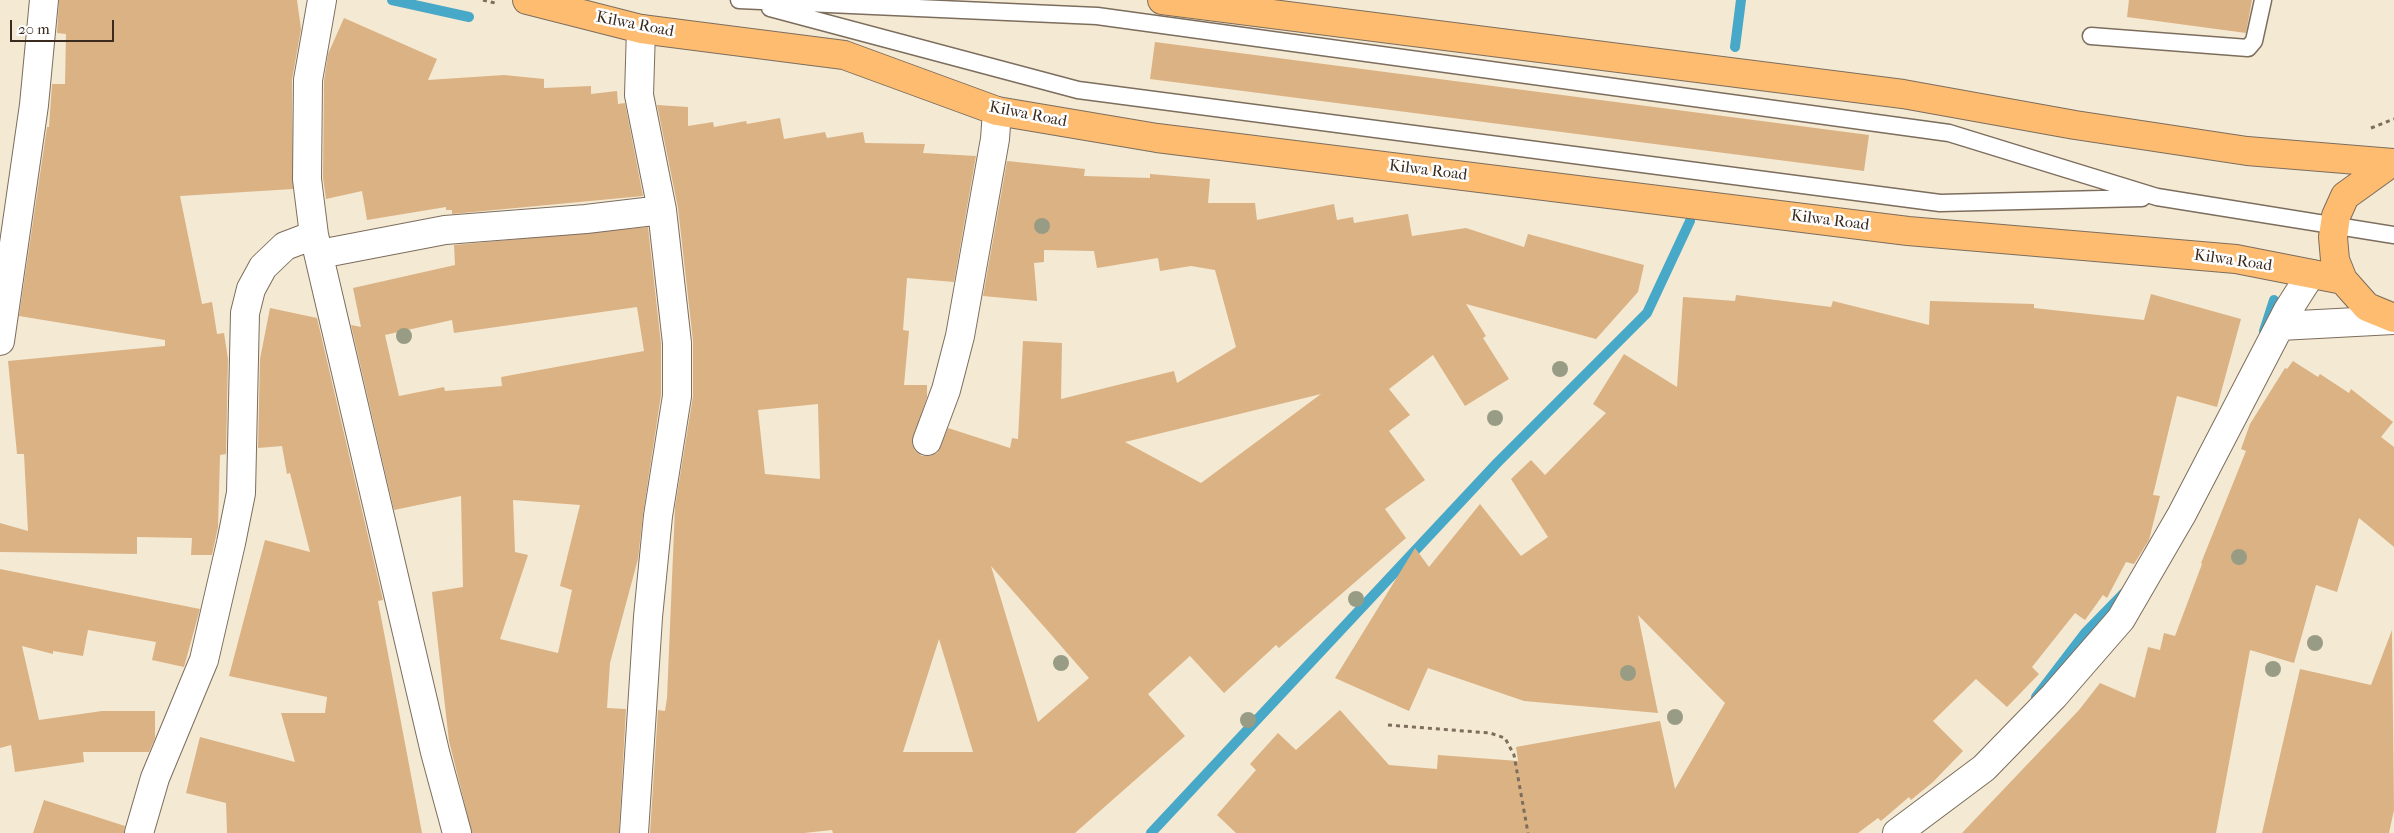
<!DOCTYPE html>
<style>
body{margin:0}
#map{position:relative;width:2394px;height:833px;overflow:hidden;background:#f4e9d3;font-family:"IM FELL French Canon",serif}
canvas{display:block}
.scale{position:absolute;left:10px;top:20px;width:104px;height:22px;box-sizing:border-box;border:2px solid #3b2a1e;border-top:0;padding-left:6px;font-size:15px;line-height:18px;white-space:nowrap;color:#3b2a1e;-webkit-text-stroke:4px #fff;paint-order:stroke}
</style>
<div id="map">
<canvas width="2394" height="833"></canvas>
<div class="scale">20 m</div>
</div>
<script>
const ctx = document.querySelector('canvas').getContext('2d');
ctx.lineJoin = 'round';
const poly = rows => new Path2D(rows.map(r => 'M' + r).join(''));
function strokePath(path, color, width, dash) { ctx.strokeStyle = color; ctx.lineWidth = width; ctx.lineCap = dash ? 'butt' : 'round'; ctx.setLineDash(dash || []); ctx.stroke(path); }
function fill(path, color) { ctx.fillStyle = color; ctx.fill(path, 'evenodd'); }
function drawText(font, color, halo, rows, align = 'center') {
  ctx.font = font + ' "IM FELL French Canon",serif'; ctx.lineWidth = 5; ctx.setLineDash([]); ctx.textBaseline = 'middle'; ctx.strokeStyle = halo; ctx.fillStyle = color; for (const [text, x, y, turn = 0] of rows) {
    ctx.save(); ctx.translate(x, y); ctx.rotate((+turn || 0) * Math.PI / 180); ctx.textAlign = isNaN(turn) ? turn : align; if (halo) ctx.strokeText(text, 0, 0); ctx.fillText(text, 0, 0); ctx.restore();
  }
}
const stream = poly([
 [392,0,469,17],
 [1735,47,1741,0],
 [2264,331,2274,300],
 [2036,697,2085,633,2124,593],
 [1151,833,1497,463,1647,313,1690,221]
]);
const building = poly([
 [59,0,297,0,301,29,292,80,293,189,180,196,202,304,212,302,217,334,224,333,228,359,226,454,220,455,218,527,212,555,191,555,192,538,137,537,137,554,0,552,0,523,28,531,24,454,17,454,8,361,165,346,165,340,19,316,47,127,49,127,52,84,65,84,66,34,57,33],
 [2129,0,2252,0,2246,33,2127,17],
 [344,18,437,59,428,80,504,75,544,79,544,88,591,86,591,94,617,91,618,104,625,103,643,196,452,214,452,210,446,210,446,207,367,220,362,191,326,199,323,178,324,81,328,54],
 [1155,42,1869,135,1864,171,1150,79],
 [657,105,688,107,688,126,713,122,714,127,746,121,747,124,780,118,784,139,825,132,827,138,863,132,865,143,925,144,923,153,976,156,954,282,907,278,903,330,909,331,904,385,927,385,927,397,912,443,915,451,922,456,930,456,937,453,948,428,1010,448,1012,438,1018,439,1023,341,1062,343,1061,399,1174,371,1177,383,1236,347,1215,270,1191,266,1160,271,1158,258,1097,268,1094,251,1044,250,1044,262,1034,263,1037,301,983,296,1007,161,1085,169,1084,176,1150,178,1150,174,1210,179,1208,203,1255,203,1257,220,1334,204,1337,220,1353,217,1354,223,1408,214,1412,236,1466,228,1524,247,1528,234,1644,265,1638,292,1596,339,1466,304,1486,336,1483,338,1509,379,1465,406,1433,355,1389,389,1410,415,1389,431,1425,480,1385,509,1406,538,1279,648,1276,645,1224,693,1190,656,1148,694,1185,736,1075,833,833,833,832,830,804,833,650,833,658,710,665,711,667,698,675,507,693,396,693,341,678,208],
 [1321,394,1201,483,1125,442],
 [818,404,820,479,765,474,758,410],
 [991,566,1089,678,1038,722],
 [939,639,973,752,903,752],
 [648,227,661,344,661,395,643,514,638,559,610,663,607,708,626,709,619,833,472,833,449,741,432,592,463,587,461,496,394,510,351,325,361,327,353,288,455,265,454,245],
 [637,307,644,351,501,377,502,386,445,391,444,387,399,396,385,335,452,320,454,333],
 [513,500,580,505,560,586,572,590,558,653,500,639,528,555,515,552],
 [2151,294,2241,319,2217,407,2177,396,2153,495,2160,496,2149,540,2134,564,2126,562,2107,598,2103,595,2085,620,2075,613,2032,667,2039,674,2007,707,1976,679,1933,721,1963,751,1933,782,1911,800,1909,797,1881,821,1878,818,1858,833,1236,833,1217,815,1256,770,1250,764,1278,733,1296,750,1340,710,1389,765,1437,769,1438,755,1518,761,1516,747,1660,721,1675,789,1725,703,1638,615,1658,713,1524,701,1428,668,1409,711,1335,678,1415,548,1429,567,1480,504,1521,556,1548,537,1511,479,1531,460,1545,475,1606,413,1593,404,1624,354,1677,387,1683,297,1735,301,1736,295,1831,307,1833,301,1929,325,1930,301,2034,304,2034,308,2144,320],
 [270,308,317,318,383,600,378,601,422,833,227,833,226,803,186,793,200,737,295,762,281,713,325,713,327,697,229,676,265,540,310,552,290,473,287,474,282,446,258,448,260,359],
 [2293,361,2318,377,2320,374,2349,393,2351,389,2393,422,2381,437,2394,447,2394,547,2359,518,2337,592,2316,585,2294,663,2250,650,2216,833,1962,833,2079,710,2100,683,2135,698,2148,647,2160,650,2164,633,2175,636,2202,564,2201,563,2246,451,2241,449,2250,424,2285,368,2287,369],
 [0,569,200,609,184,667,152,660,156,642,88,630,83,656,53,651,53,654,22,646,39,720,102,711,155,711,155,738,149,752,83,752,84,762,15,772,11,745,0,748],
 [2392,630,2394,810,2389,833,2262,833,2300,669,2371,685],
 [44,800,125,826,124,833,33,833]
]);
const path = poly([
 [483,0,495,3],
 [2371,128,2394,119],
 [1388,725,1490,733,1505,738,1514,755,1528,833]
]);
const lane = poly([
 [739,0,1097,16,1949,133,2157,197,2394,235],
 [770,8,1078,90,1940,203,2142,198],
 [2091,36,2248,48,2254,41,2263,0]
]);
const street = poly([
 [322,0,308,80,307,179,314,235,435,752,457,833],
 [320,254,445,230,586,219,662,210],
 [2280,326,2394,320],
 [0,341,34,105,44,0],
 [927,441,946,390,960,336,995,139,997,111],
 [139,833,155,778,204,660,231,543,241,493,245,313,251,289,263,267,285,246,314,235],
 [634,833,648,617,658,516,677,396,677,343,662,210,639,95,641,29],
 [1897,833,1984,768,2054,696,2121,619,2182,514,2288,310,2311,274]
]);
const highway = poly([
 [527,0,641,29,844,55,997,111,1157,138,1908,231,2236,259,2343,280],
 [1162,0,1903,94,2075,125,2247,151,2394,163],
 [2391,163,2345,196,2336,216,2333,237,2335,260,2343,280,2367,307,2394,318]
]);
const trees = [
 [1042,226],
 [404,336],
 [1560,369],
 [1495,418],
 [2239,557],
 [1356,599],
 [2315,643],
 [1061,663],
 [2273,669],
 [1628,673],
 [1675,717],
 [1248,720]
];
const streetNames = [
 ["Kilwa Road",635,25,11],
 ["Kilwa Road",1028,115,11],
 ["Kilwa Road",1428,171,7],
 ["Kilwa Road",1830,221,7],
 ["Kilwa Road",2233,261,8]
];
strokePath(stream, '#48a8c7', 10);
fill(building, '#dbb284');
strokePath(lane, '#7c6d5d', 19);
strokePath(street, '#7c6d5d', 30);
strokePath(highway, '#7c6d5d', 30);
strokePath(path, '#7c6d5d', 3, [4, 4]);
strokePath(lane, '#fff', 16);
strokePath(street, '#fff', 28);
strokePath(highway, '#febc70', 28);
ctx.fillStyle = '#999c84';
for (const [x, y] of trees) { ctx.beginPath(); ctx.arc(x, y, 8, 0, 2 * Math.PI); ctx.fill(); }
drawText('16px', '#3b2a1e', '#fff', streetNames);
</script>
